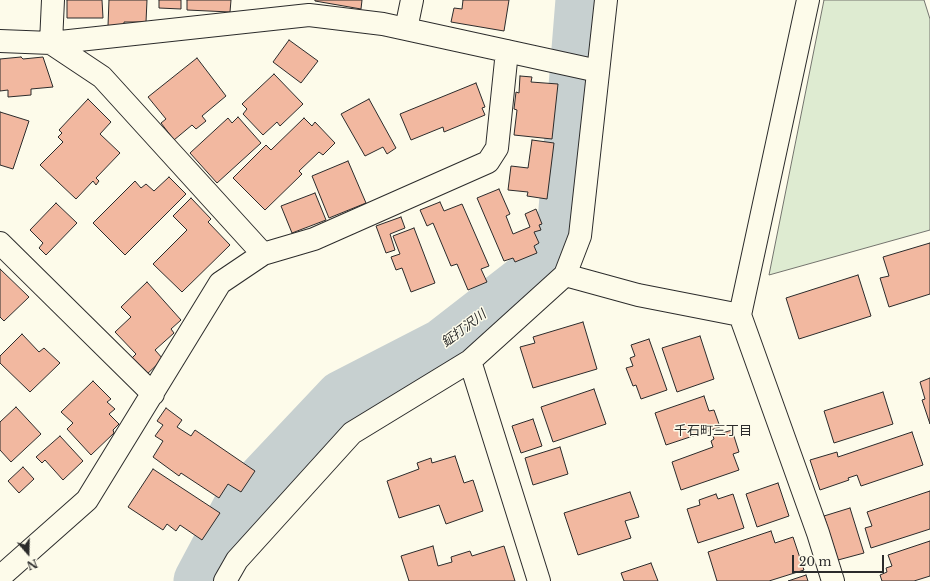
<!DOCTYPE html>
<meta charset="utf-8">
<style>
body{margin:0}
#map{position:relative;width:930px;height:581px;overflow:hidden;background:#fdfbea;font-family:"Libre Baskerville",serif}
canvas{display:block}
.north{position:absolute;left:8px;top:533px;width:40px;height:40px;-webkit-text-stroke:3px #fdfbea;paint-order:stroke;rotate:160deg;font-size:11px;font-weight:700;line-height:16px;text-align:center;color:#2b2b2b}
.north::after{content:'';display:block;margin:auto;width:14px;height:18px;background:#2b2b2b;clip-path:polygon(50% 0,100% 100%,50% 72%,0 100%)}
.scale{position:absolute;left:792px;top:555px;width:92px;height:18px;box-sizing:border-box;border:2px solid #2b2b2b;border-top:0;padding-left:5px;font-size:12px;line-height:14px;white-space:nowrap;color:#2b2b2b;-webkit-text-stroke:3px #fdfbea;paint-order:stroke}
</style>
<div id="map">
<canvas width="930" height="581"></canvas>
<div class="north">N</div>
<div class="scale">20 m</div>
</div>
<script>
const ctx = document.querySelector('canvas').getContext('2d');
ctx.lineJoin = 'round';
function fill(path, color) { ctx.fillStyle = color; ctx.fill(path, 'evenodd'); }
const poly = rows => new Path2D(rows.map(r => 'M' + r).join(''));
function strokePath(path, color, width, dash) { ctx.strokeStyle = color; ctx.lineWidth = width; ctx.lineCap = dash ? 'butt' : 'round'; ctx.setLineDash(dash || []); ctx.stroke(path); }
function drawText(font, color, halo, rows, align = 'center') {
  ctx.font = font + ' "Libre Baskerville","Noto Sans JP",serif'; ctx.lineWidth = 3; ctx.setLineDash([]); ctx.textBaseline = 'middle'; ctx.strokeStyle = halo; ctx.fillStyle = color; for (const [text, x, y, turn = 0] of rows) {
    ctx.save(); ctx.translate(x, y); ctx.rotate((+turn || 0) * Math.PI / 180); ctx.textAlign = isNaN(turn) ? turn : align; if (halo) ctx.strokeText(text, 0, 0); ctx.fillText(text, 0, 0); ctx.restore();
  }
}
const green = poly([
 [824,0,924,0,930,19,930,230,769,275,824,0]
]);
const river = poly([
 [201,581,242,504,342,398,443,346,541,270,565,222,583,0]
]);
const building = poly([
 [67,0,102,0,103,18,67,18,67,0],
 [109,0,147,0,146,22,124,22,124,26,108,26,109,0],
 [159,0,181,0,181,9,159,8,159,0],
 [187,0,231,0,230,12,187,10,187,0],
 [315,0,362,0,361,9,315,1,315,0],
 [463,0,509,0,504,31,451,22,454,8,462,9,463,0],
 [289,40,318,61,301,83,273,62,289,40],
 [21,57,23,59,43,57,53,87,31,89,31,95,8,97,8,90,0,91,0,59,21,57],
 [197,58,226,96,202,116,206,121,196,129,192,125,174,140,161,123,166,119,148,97,197,58],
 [274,74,303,104,280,126,277,122,263,135,243,114,247,109,242,104,274,74],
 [520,76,532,77,531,82,558,84,552,139,514,135,517,110,514,109,516,92,519,93,520,76],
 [476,83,485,107,482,108,485,115,444,132,443,127,411,140,400,114,476,83],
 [88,99,111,122,100,134,120,153,96,178,99,181,96,185,93,181,76,199,40,165,63,142,58,137,62,133,59,130,88,99],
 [369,99,396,148,387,154,383,147,365,156,341,114,369,99],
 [0,112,29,121,13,169,0,165,0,112],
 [238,117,261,143,217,183,190,153,228,118,232,123,238,117],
 [304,118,312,126,315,122,335,143,323,155,319,152,299,171,302,174,265,210,233,178,266,145,271,150,304,118],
 [532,140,554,143,547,199,527,196,528,192,508,190,511,166,528,168,532,140],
 [348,161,366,203,329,218,312,176,348,161],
 [169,177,186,194,125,255,93,223,135,181,141,188,146,184,154,191,169,177],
 [499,189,510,214,506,216,513,234,530,227,525,214,536,209,542,224,539,225,541,230,534,232,539,243,534,246,537,253,515,262,513,258,504,261,477,198,499,189],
 [315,193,326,220,292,233,281,206,315,193],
 [191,198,211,219,208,222,230,245,182,292,153,264,187,230,173,216,191,198],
 [440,202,444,211,462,204,489,266,481,269,487,282,468,290,457,264,451,266,433,223,427,226,420,210,440,202],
 [56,203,77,223,46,255,39,248,43,243,30,230,56,203],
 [401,217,405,228,390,234,395,250,386,253,376,226,401,217],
 [414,228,435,283,411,292,402,268,396,270,391,257,400,254,393,236,414,228],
 [930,243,930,294,889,307,880,278,889,276,883,257,930,243],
 [0,269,29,297,4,321,0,317,0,269],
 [858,275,871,316,799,339,786,298,858,275],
 [147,282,181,320,171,329,174,333,155,350,163,359,145,376,130,360,136,354,115,332,131,317,121,307,147,282],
 [583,322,597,369,533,388,520,347,535,343,533,337,583,322],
 [22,334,39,352,44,348,60,363,30,392,0,363,0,356,22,334],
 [700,336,714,379,677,392,662,348,700,336],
 [649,339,667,390,641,399,636,385,633,386,626,368,633,366,630,358,635,356,631,345,649,339],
 [930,378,930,424,922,400,925,399,920,382,930,378],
 [93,381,111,399,107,402,115,409,109,414,119,424,113,430,114,433,91,455,67,429,73,423,61,412,93,381],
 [594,389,606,424,553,442,541,407,594,389],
 [883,392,893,424,834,443,824,411,883,392],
 [704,396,709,411,714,410,720,427,666,445,655,413,704,396],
 [16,407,41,434,11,462,0,450,0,422,16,407],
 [166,408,182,420,177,427,191,436,195,430,255,471,241,492,228,484,219,498,181,473,179,476,153,457,163,441,155,436,163,425,157,421,166,408],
 [533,419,542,446,521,453,512,426,533,419],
 [732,430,739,452,733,454,739,470,681,490,672,462,713,447,711,441,714,439,713,436,732,430],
 [912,432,923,465,861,486,857,475,848,478,849,480,820,490,810,460,837,452,838,457,912,432],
 [60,436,83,461,63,480,45,460,42,463,36,457,60,436],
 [560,447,568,474,533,485,525,458,560,447],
 [455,456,464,483,473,480,483,511,446,524,439,505,399,518,387,481,419,469,417,463,431,458,432,463,455,456],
 [23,467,34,479,19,493,8,481,23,467],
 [153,469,220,513,202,540,180,525,176,531,167,524,163,530,128,507,153,469],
 [778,483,789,516,757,527,746,494,778,483],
 [930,491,930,529,871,548,865,528,872,526,867,512,930,491],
 [630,492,639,517,625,521,631,538,578,555,564,513,630,492],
 [716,494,718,499,733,494,744,528,698,543,687,509,700,505,699,500,716,494],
 [850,508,864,553,838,560,824,516,850,508],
 [771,531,775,543,793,537,804,570,769,581,717,581,708,552,771,531],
 [930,541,930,576,914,581,882,581,880,575,887,572,886,568,892,566,888,555,930,541],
 [433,546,438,566,452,562,451,557,470,551,472,556,504,546,515,581,409,581,401,556,433,546],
 [651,563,658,581,624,581,621,573,651,563],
 [806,575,808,581,788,581,806,575]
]);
const street = poly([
 [53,0,51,43,309,15,383,24,598,71],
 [808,0,740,315,818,533,833,581],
 [406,29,412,0],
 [0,41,51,43,102,77,263,254,220,283,87,500,0,577],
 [0,243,153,394],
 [263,254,314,239,488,162,497,148,507,51],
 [565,275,638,295,740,315],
 [470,361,539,581],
 [225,581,237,560,352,433,470,361,565,275,580,236,606,0]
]);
const waterNames = [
 ["鉦打沢川",464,329,-37]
];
const neighbourhoodNames = [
 ["千石町三丁目",713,431]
];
fill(green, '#deebd1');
strokePath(green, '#74746e', 1);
strokePath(river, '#c7d0d0', 55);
fill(building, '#f2b8a0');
strokePath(building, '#2b2b2b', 1);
strokePath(street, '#2b2b2b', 24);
strokePath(street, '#fdfbea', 22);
drawText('italic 13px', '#2b2b2b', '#fdfbea', waterNames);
drawText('13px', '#2b2b2b', '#fdfbea', neighbourhoodNames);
</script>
